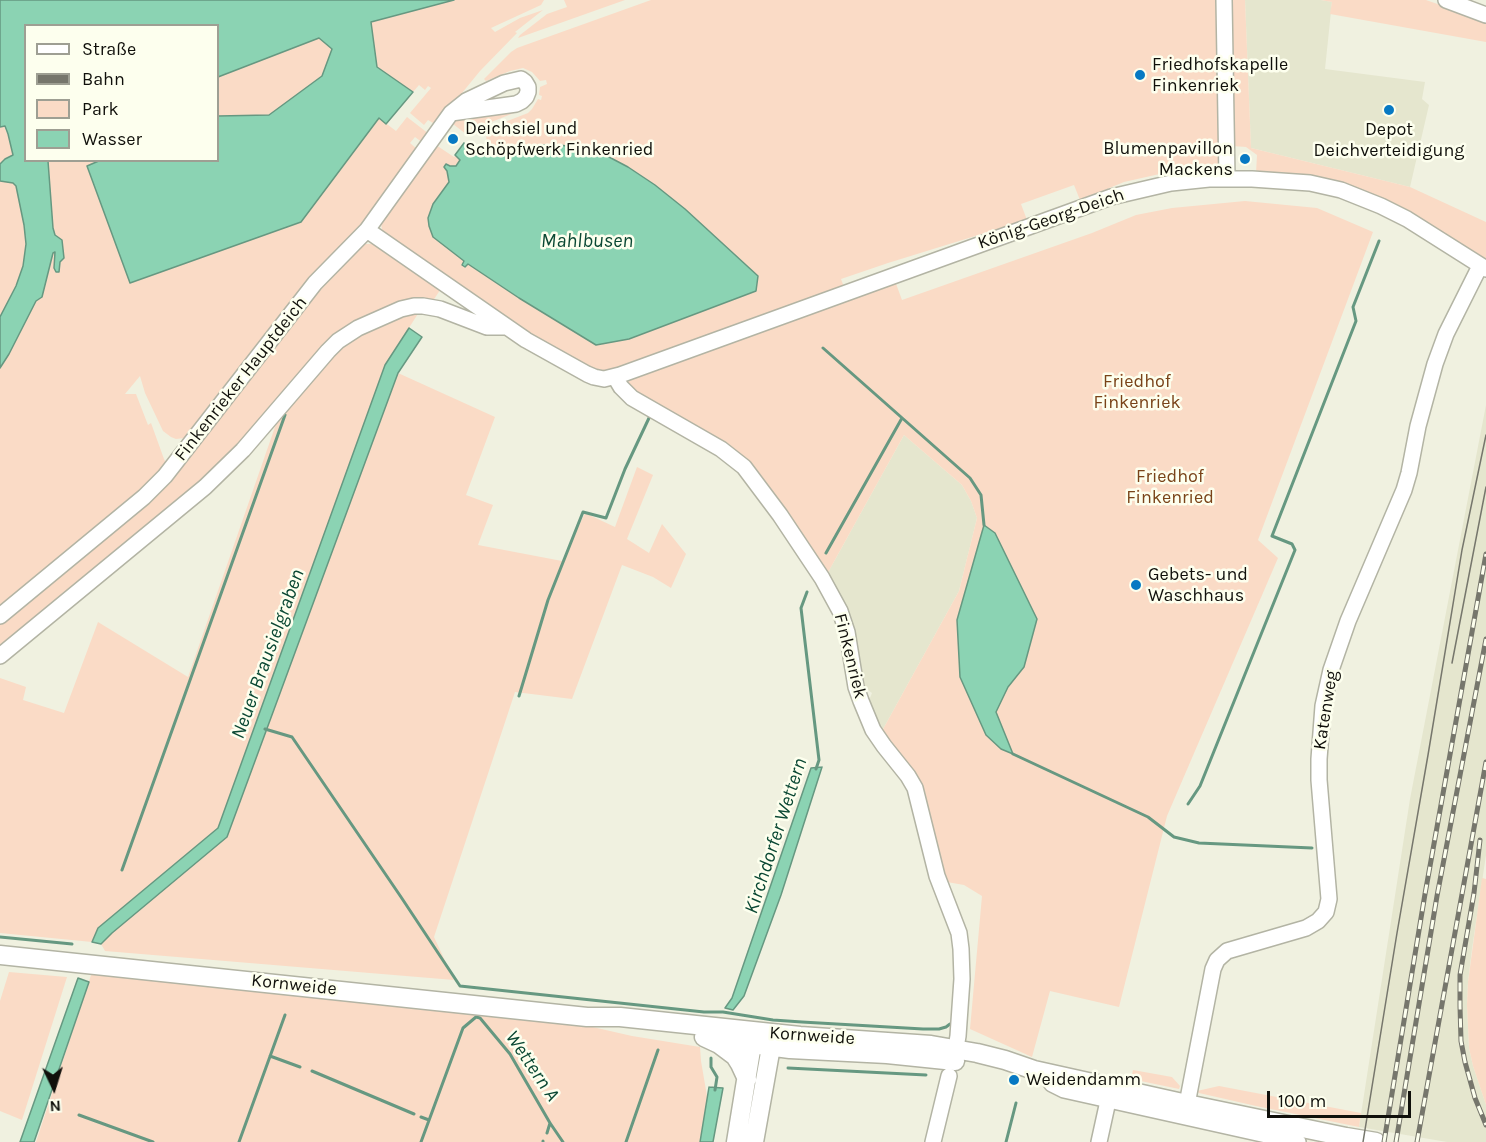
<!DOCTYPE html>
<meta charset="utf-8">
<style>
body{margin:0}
#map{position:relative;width:1486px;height:1142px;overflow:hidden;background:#f0f1e0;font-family:Karla,sans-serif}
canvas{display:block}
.legend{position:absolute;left:24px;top:24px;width:195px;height:138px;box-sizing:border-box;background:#fdffee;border:2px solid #9e9f93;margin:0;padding:8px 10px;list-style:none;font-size:18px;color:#10100b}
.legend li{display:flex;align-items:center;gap:12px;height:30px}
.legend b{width:30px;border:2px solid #9e9f93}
.north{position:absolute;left:24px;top:1058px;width:60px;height:60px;-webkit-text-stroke:4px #fdffee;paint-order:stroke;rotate:176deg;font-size:16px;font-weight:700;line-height:24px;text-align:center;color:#10100b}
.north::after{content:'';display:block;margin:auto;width:21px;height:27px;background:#10100b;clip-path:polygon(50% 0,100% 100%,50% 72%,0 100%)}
.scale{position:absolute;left:1267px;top:1091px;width:144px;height:27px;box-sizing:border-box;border:3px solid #10100b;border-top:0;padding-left:8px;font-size:18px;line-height:21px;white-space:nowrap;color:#10100b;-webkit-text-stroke:4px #fdffee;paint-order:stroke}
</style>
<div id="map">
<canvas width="1486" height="1142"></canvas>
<ul class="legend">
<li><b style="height:8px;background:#fff"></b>Straße</li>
<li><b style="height:8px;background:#76766c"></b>Bahn</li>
<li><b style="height:16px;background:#fadbc6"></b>Park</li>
<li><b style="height:16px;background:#8bd3b3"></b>Wasser</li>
</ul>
<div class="north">N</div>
<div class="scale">100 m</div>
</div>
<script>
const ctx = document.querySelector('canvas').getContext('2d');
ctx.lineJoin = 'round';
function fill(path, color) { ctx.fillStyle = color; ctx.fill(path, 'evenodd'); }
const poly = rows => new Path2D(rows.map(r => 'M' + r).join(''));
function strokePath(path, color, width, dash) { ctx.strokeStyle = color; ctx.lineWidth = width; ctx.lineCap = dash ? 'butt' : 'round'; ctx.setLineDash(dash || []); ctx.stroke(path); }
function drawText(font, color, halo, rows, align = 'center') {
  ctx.font = font + ' Karla,sans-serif'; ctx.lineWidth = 5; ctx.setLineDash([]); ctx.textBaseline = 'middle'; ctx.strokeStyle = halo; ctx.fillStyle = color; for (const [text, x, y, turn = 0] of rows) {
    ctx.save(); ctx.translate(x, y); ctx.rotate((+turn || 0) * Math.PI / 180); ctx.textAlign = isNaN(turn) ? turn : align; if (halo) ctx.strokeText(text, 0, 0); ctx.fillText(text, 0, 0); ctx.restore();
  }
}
const built = poly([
 [1245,0,1321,0,1332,2,1325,69,1425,82,1422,99,1429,105,1410,187,1251,148],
 [1486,405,1486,855,1472,949,1468,982,1467,1005,1469,1048,1473,1066,1486,1105,1486,1142,1447,1142,1359,1127,1410,799],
 [904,435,962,485,971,501,977,518,959,591,882,731,868,703,872,693,861,685,826,576]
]);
const green = poly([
 [454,0,544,0,541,5,491,28,495,32,520,18,543,10,515,32,517,33,480,71,444,115,441,113,433,123,428,120,424,125,410,113,431,88,428,86,425,90,419,85,413,92,377,67,371,22],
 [564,0,625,0,518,38,520,35,547,14,567,7],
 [651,0,1217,0,1219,165,1164,173,1124,182,1080,200,1074,185,1021,204,1027,220,888,263,841,279,844,287,605,373,593,370,536,341,385,235,382,230,381,222,436,145,454,157,456,155,460,161,455,166,449,166,446,164,444,167,447,171,449,182,446,188,433,237,464,261,462,265,468,264,519,298,685,209,655,185,628,167,591,151,561,145,540,145,487,149,486,132,487,129,528,113,532,109,538,99,541,100,542,96,539,95,540,87,547,84,546,80,540,81,532,72,523,68,510,71,486,81,484,79,511,52,517,48],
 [1229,0,1245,0,1251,148,1410,187,1486,222,1486,262,1411,215,1256,173,1257,155,1246,147,1232,146],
 [1321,0,1426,0,1486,21,1486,42,1330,14,1332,2],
 [319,38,332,49,322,76,269,115,218,116,218,77],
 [515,111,514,113,476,128,466,134,453,124,458,118],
 [407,117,429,134,423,143,415,137,410,143,417,149,381,203,185,438,176,439,171,437,163,431,145,393,140,376,125,394,136,394,148,425,151,423,164,459,166,463,165,471,0,611,0,368,9,354,36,301,42,297,53,253,54,251,55,252,54,268,60,269,60,261,64,258,62,240,55,235,53,228,48,161,101,161,87,166,301,222,379,118,396,131],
 [4,126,11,143,13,155,5,159,0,164,0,127],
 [0,181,13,183,16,186,24,225,26,244,23,266,16,286,0,317],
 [1245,201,1317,208,1373,232,1258,540,1278,558,1167,816,1119,1007,1050,991,1032,1057,970,1029,982,896,964,885,947,882,936,844,925,792,882,731,959,591,977,518,971,501,962,485,904,435,826,576,768,490,641,399,627,386,628,383,629,379,895,281,902,300,1092,233,1136,215,1172,208],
 [957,620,1024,667,1008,687,996,712,1012,754],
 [365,244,374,244,380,247,442,287,431,304,364,321,235,452,0,653,0,622,144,502,311,300],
 [423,306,385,365,218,828,98,928,92,942,0,933,0,678,26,687,23,700,64,713,98,622,188,677,283,404,338,341],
 [398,373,495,417,466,495,493,505,478,545,562,561,585,513,615,527,637,467,653,475,627,539,649,553,662,524,686,554,671,588,653,577,622,565,572,699,515,692,434,937,454,980,105,951,101,944,112,933,227,837],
 [1482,878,1486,879,1486,1105,1473,1066,1469,1048,1467,1005,1468,982],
 [93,969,288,991,471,1014,473,1011,575,1023,632,1036,700,1047,701,1061,708,1102,701,1142,36,1142],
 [9,972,67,977,22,1120,0,1111,0,1001],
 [1133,1070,1172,1077,1180,1086,1179,1089,1131,1079],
 [1219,1086,1361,1113,1359,1127,1256,1106,1199,1093,1197,1091]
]);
const water = poly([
 [0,0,454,0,371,22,377,67,413,92,386,124,379,118,301,222,130,283,87,166,101,160,218,160,218,116,269,115,322,76,332,49,319,38,218,77,218,26,26,26,26,160,48,161,53,228,55,235,62,240,64,258,60,262,59,272,56,272,54,268,55,252,53,253,42,297,36,301,9,354,0,368,0,317,16,286,23,266,26,244,24,225,16,186,13,183,0,181,0,164,5,159,13,155,8,134,5,126,0,127,0,0],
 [464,143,470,147,479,150,540,145,561,145,591,151,609,157,628,167,655,185,685,209,758,276,756,291,629,339,596,345,519,298,468,264,465,267,462,265,464,261,433,237,429,226,428,218,433,204,449,182,447,171,444,167,446,164,450,166,456,166,460,160,455,155,464,143],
 [409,328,422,337,398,373,227,837,112,933,101,944,92,942,98,928,218,828,385,365,409,328],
 [984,525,995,533,1037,619,1024,667,1008,687,996,712,1013,754,1001,749,986,735,960,677,957,620,984,525],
 [822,767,781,895,744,996,733,1010,725,1008,732,998,811,768,822,767],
 [78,978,89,982,34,1142,20,1142,78,978],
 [709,1087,723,1088,713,1142,700,1142,709,1087]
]);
const stream = poly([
 [823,348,970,478,981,495,984,525],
 [826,553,902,418],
 [807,592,801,608,819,760,816,769],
 [519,696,548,600,583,512,606,518,625,469,649,418],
 [265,729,292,737,401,897,460,986,704,1012,723,1012,773,1020,802,1022,923,1029,939,1029,946,1027,950,1024],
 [1013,754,1148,817,1174,837,1199,843,1312,848],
 [1188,804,1200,786,1295,550,1292,544,1272,536,1356,321,1353,307,1379,241],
 [122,870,285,415],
 [0,937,72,944],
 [270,1056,300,1067],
 [711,1058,711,1067,717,1077,715,1090],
 [788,1068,926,1075],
 [312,1071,414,1114],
 [79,1115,153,1142],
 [421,1117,429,1120],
 [547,1133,550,1123],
 [239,1142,285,1015],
 [421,1142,463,1028,476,1017,480,1018,510,1054,550,1123,563,1142],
 [543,1142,543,1141],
 [626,1142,658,1050],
 [1006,1142,1016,1103]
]);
const minor = poly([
 [1224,0,1227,178],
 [1446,0,1486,15],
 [367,230,526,340,587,374,594,377,604,379,620,375,1111,197,1171,183,1209,179,1252,179,1310,183,1341,190,1381,206,1407,219,1486,269],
 [615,377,621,387,632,398,721,449,744,467,780,515,822,578,840,611,847,632,856,687,861,701,873,730,884,746,908,776,915,788,937,876,959,933,961,949,962,979,958,1036,954,1059],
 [0,616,144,497,165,476,315,283,367,230,451,113,466,101,504,83,521,79,525,82,528,87,528,92,526,97,522,101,516,104,451,113],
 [0,656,205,487,243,450,328,351,338,341,358,328,401,309,414,306,423,306,440,309,487,327,505,327],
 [1044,1072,1052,1084,1064,1090,1298,1142],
 [1187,1104,1213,969,1217,960,1227,951,1306,928,1318,921,1326,912,1329,899,1319,780,1319,759,1323,706,1331,670,1348,621,1404,490,1409,473,1418,426,1435,364,1446,334,1480,266],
 [933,1142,949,1076],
 [1099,1142,1108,1101]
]);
const major = poly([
 [0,955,587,1017,620,1017,800,1036,931,1045,977,1053,1005,1060,1034,1070,1187,1104,1346,1137,1376,1142],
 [704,1037,719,1044,735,1056,740,1064,747,1079],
 [723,1040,790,1049,887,1054,955,1061],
 [736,1142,752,1044,760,1036],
 [754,1142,771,1047,766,1036]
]);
const tram = poly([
 [1452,663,1486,487],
 [1363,1142,1397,933,1428,755,1462,550,1486,435]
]);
const rail = poly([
 [1480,840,1474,893,1460,975,1460,1006,1461,1041,1465,1062,1475,1098,1486,1125],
 [1384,1142,1425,894,1486,554],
 [1396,1142,1437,896,1486,639],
 [1417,1142,1486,762]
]);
const markers = [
 [1140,75,6,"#0779c3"],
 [1389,110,6,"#0779c3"],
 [453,139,6,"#0779c3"],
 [1245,159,6,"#0779c3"],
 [1136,585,6,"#0779c3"],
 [1014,1080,6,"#0779c3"]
];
const poiNames = [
 ["Friedhofskapelle",1152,65],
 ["Finkenriek",1152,86],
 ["Deichsiel und",465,129],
 ["Schöpfwerk Finkenried",465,150],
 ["Depot",1389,130,"center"],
 ["Deichverteidigung",1389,151,"center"],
 ["Blumenpavillon",1233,149,"right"],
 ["Mackens",1233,170,"right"],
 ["Gebets- und",1148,575],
 ["Waschhaus",1148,596],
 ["Weidendamm",1026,1080]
];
const streetNames = [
 ["König-Georg-Deich",1051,219,-19],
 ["Finkenrieker Hauptdeich",241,379,-52],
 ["Finkenriek",850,656,76],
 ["Katenweg",1326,710,-81],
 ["Kornweide",294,985,6],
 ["Kornweide",812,1036,4]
];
const parkNames = [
 ["Friedhof",1137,382],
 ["Finkenriek",1137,403],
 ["Friedhof",1170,477],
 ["Finkenried",1170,498]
];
const waterNames = [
 ["Mahlbusen",587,241],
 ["Neuer Brausielgraben",268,654,-70],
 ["Kirchdorfer Wettern",776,836,-72],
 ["Wettern A",532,1066,56]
];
fill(built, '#e5e6ce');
fill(green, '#fadbc6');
fill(water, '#8bd3b3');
strokePath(water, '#669881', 1.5);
strokePath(stream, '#669881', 3);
strokePath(minor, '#b3b4a4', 18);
strokePath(major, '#b3b4a4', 21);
strokePath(minor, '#fff', 15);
strokePath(major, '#fff', 18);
strokePath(tram, '#76766c', 1.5);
strokePath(rail, '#76766c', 5);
strokePath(rail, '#fdffee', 3, [9]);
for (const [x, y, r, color] of markers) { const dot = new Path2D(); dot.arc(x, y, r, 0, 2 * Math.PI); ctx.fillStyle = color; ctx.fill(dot); strokePath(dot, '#fdffee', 2); }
drawText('18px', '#10100b', '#fdffee', poiNames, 'left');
drawText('18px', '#10100b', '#fdffee', streetNames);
drawText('18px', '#794318', '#fdffee', parkNames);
drawText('italic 20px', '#0a4833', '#fdffee', waterNames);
</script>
